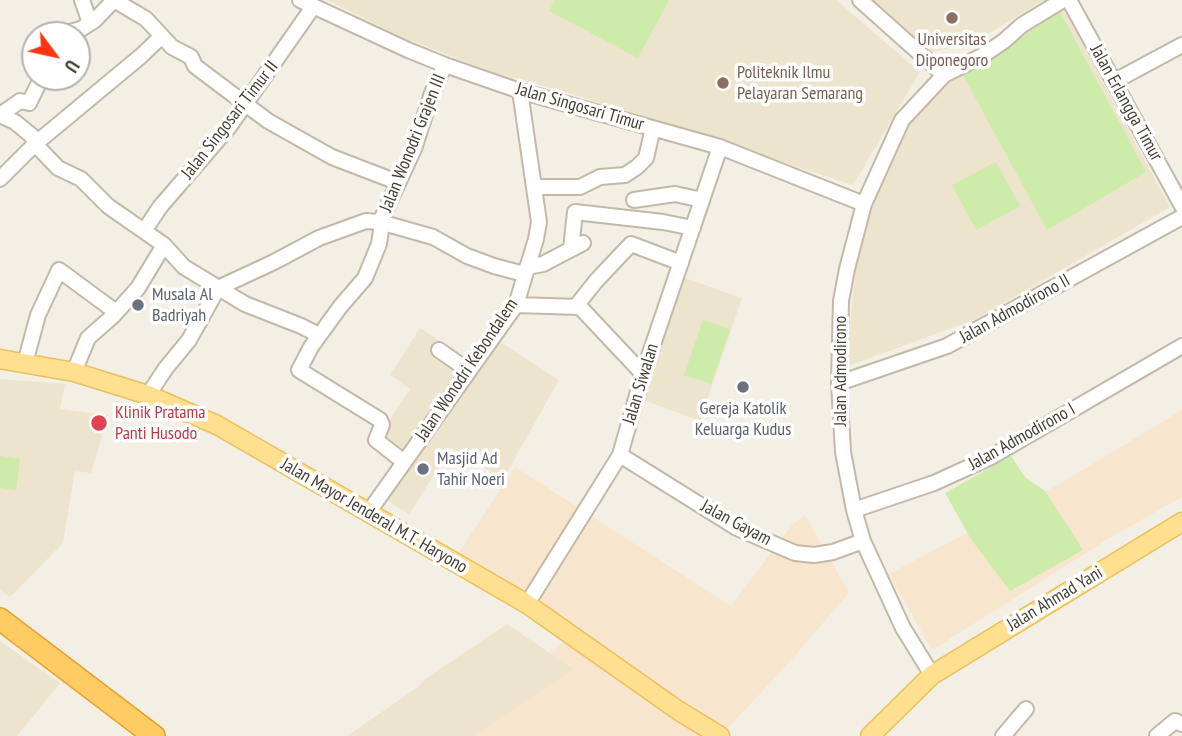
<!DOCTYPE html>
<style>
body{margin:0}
#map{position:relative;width:1182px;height:736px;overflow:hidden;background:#f3efe4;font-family:"PT Sans Narrow",sans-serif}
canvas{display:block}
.north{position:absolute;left:21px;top:21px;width:70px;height:70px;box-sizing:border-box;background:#fff;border:2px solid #b5b2ad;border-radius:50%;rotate:123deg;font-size:19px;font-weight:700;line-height:28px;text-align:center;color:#463f33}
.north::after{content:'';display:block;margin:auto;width:24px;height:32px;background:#ff340f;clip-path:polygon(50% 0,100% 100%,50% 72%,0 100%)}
</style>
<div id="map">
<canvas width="1182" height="736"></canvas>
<div class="north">U</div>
</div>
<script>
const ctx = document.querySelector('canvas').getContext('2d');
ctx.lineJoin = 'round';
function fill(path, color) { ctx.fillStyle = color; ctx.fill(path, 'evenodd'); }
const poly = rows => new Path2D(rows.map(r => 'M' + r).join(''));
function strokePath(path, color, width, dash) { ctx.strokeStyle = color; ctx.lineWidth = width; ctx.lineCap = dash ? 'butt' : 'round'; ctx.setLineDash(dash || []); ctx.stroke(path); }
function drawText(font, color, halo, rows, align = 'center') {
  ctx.font = font + ' "PT Sans Narrow",sans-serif'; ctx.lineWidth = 7; ctx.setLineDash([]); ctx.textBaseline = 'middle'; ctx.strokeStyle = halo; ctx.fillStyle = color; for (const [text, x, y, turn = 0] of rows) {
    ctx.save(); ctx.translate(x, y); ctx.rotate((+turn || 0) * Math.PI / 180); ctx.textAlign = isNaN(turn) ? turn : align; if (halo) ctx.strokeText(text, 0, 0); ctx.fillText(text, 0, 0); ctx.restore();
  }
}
const commercial = poly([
 [1182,410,1182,497,1116,534,932,650,889,574,1061,483],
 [515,467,731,606,792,525,805,515,849,593,782,670,727,729,717,736,449,736,573,635,459,552]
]);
const education = poly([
 [327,0,836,0,920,72,853,185,572,94,492,72,399,36],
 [866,0,1044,0,984,36,961,46,932,52],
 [1064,9,1170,207,976,319,846,367,857,255,901,125,953,80,1020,35],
 [685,278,742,298,700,421,643,400],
 [420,328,470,361,489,335,559,380,503,479,451,448,409,514,385,499,410,461,377,439,410,389,390,375],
 [0,379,65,384,60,409,108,415,91,473,75,471,63,543,10,597,0,590],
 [507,624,573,669,473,736,347,736,418,687,425,679],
 [0,641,60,683,17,736,0,736]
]);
const green = poly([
 [555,0,669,0,638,58,549,11],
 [1060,12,1146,172,1047,230,963,75],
 [996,162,1020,206,976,230,952,185],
 [703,320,730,329,711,384,684,375],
 [0,456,20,459,16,490,0,488],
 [1011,456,1025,477,1045,491,1083,550,1010,591,971,539,945,493]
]);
const minor = poly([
 [82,0,90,23],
 [114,0,146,19,172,47,191,57,195,66,268,121,332,157,397,182],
 [300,0,408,50,445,65,520,91,720,147,864,204],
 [860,0,944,75],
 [1069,0,1182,206],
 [59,35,81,29,95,20,114,0],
 [1115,81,1182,45],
 [0,115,15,122,32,136,35,144,58,168,81,179,108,206,164,245,184,267,245,304,301,326,319,335],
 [0,115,20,101,29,103,42,77],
 [0,179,35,144,141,56,162,36],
 [534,187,580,187,600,177,625,175,637,167,646,158,653,128],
 [634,200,675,194,702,200],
 [380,222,433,237,467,256,494,266,524,274],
 [382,223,379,244,365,278,340,307,311,347,299,370,380,420,382,425,376,440,404,462],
 [144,231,160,207,229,127,313,7],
 [571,249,575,212,663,222,693,228],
 [527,267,543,264,583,243],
 [516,305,580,307,643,374],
 [577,305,596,281,631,244,681,263],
 [439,350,469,371],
 [25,363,38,315,59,270,116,312],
 [74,372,88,338,113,316,138,288,164,245],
 [839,383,947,346,1182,217],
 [148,395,166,368,189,340,218,288,274,262,319,238,366,221,380,222,414,149,432,93,445,65],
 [620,455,737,528,795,553,814,555,833,552,863,541],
 [854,510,934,483,991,457,1182,346],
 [368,513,516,305,536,239,539,222,520,91],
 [527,604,620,455,643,374,720,147],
 [932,675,903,628,863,541,854,510,843,452,839,383,841,301,847,269,864,204,902,120,944,75,982,56,1004,41,1022,25,1063,0],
 [1003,736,1026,709],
 [1157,736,1175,721,1182,724]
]);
const major = poly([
 [0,359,74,372,148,395,217,425,527,604,679,711,720,736],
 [870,736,932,675,1182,522]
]);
const highway = poly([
 [0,619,154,736]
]);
const markers = [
 [952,18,7,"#8d6e63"],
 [723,83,7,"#8d6e63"],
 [138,305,7,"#6b7280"],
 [743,387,7,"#6b7280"],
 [99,423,9,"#e0444e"],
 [423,469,7,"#6b7280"]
];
const educationNames = [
 ["Universitas",952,40],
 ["Diponegoro",952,61],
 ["Politeknik Ilmu",737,73,"left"],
 ["Pelayaran Semarang",737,94,"left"]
];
const streetNames = [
 ["Jalan Erlangga Timur",1126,103,61],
 ["Jalan Singosari Timur",580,107,16],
 ["Jalan Singosari Timur II",230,120,-52],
 ["Jalan Wonodri Grajen III",413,143,-68],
 ["Jalan Admodirono II",1015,309,-29],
 ["Jalan Wonodri Kebondalem",467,370,-56],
 ["Jalan Admodirono",841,371,-90],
 ["Jalan Siwalan",641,384,-73],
 ["Jalan Admodirono I",1022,437,-29],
 ["Jalan Mayor Jenderal M.T. Haryono",374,516,30],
 ["Jalan Gayam",736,523,28],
 ["Jalan Ahmad Yani",1055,599,-31]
];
const worshipNames = [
 ["Musala Al",152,295],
 ["Badriyah",152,316],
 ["Gereja Katolik",743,409,"center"],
 ["Keluarga Kudus",743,430,"center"],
 ["Masjid Ad",437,459],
 ["Tahir Noeri",437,480]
];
const healthNames = [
 ["Klinik Pratama",115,413],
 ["Panti Husodo",115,434]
];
fill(commercial, '#f7e5cd');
fill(education, '#ede4cd');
fill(green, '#cdeba9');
strokePath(minor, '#c2b9a9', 18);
strokePath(major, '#ebc05a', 21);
strokePath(highway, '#e7a22a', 24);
strokePath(minor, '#fff', 14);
strokePath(major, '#ffe091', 18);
strokePath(highway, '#ffcb63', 21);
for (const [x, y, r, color] of markers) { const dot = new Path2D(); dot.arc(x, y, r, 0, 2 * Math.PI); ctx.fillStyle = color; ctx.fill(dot); strokePath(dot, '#fff', 2.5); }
drawText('18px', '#785e54', '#fff', educationNames);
drawText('18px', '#463f33', '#fff', streetNames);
drawText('18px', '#5b616d', '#fff', worshipNames, 'left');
drawText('18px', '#be3a42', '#fff', healthNames, 'left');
</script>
